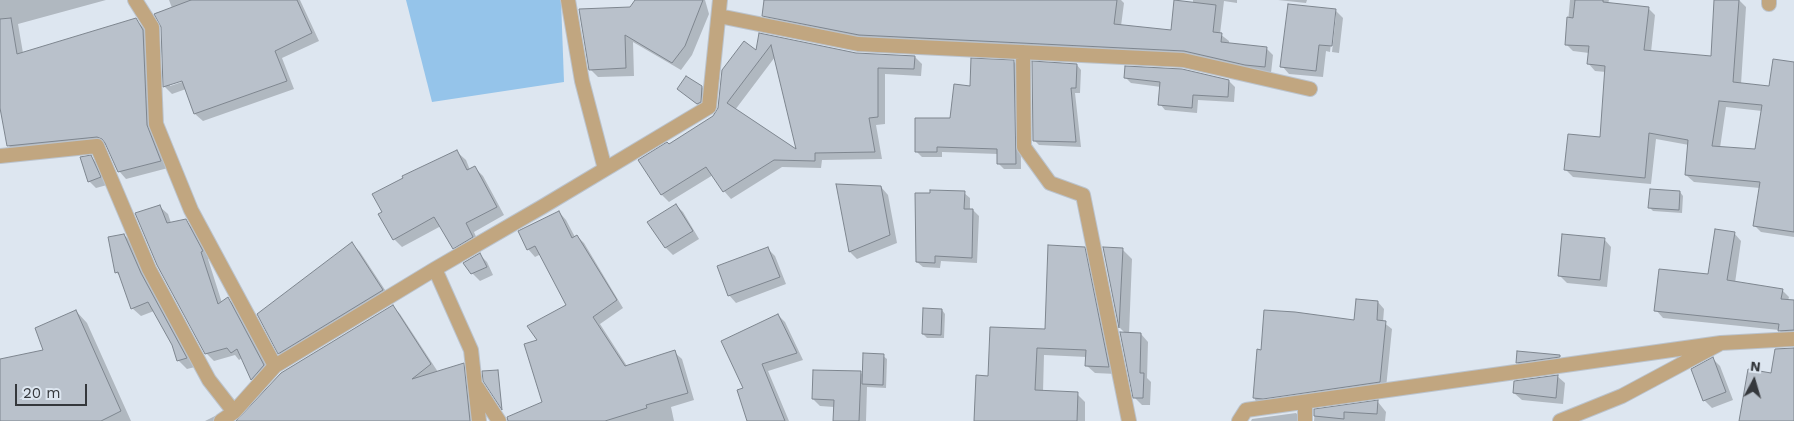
<!DOCTYPE html>
<style>
body{margin:0}
#map{position:relative;width:1794px;height:421px;overflow:hidden;background:#dde6f0;font-family:"Work Sans",sans-serif}
canvas{display:block}
.north{position:absolute;left:1729px;top:356px;width:50px;height:50px;-webkit-text-stroke:4px #dde6f0;paint-order:stroke;rotate:6deg;font-size:14px;font-weight:700;line-height:20px;text-align:center;color:#35383c}
.north::after{content:'';display:block;margin:auto;width:18px;height:22px;background:#35383c;clip-path:polygon(50% 0,100% 100%,50% 72%,0 100%)}
.scale{position:absolute;left:15px;top:384px;width:72px;height:22px;box-sizing:border-box;border:2px solid #35383c;border-top:0;padding-left:6px;font-size:15px;line-height:18px;white-space:nowrap;color:#35383c;-webkit-text-stroke:4px #dde6f0;paint-order:stroke}
</style>
<div id="map">
<canvas width="1794" height="421"></canvas>
<div class="north">N</div>
<div class="scale">20 m</div>
</div>
<script>
const ctx = document.querySelector('canvas').getContext('2d');
ctx.lineJoin = 'round';
function fill(path, color) { ctx.fillStyle = color; ctx.fill(path, 'evenodd'); }
const poly = rows => new Path2D(rows.map(r => 'M' + r).join(''));
function strokePath(path, color, width, dash) { ctx.strokeStyle = color; ctx.lineWidth = width; ctx.lineCap = dash ? 'butt' : 'round'; ctx.setLineDash(dash || []); ctx.stroke(path); }
const water = poly([
 [406,0,561,0,564,82,432,102]
]);
const shadow = poly([
 [0,0,106,0,18,24,23,53,135,19,143,27,151,38,168,168,126,179,119,171,108,145,16,154,9,146,0,101],
 [169,0,300,0,319,41,282,58,294,89,203,121,195,114,186,89,172,94,164,86,162,26,155,13,172,8],
 [187,78,188,80,170,86,170,83],
 [637,0,705,0,709,14,692,55,681,70,633,42,634,76,598,77,590,69],
 [766,0,1121,0,1124,3,1121,26,1172,31,1193,3,1193,0,1237,0,1237,3,1224,1,1220,34,1229,41,1229,44,1266,48,1273,55,1271,73,867,42,770,22,763,15],
 [1278,0,1307,0,1306,3],
 [1570,0,1609,0,1608,4,1648,8,1655,15,1651,52,1712,57,1716,0,1739,0,1746,7,1741,84,1770,87,1794,63,1794,237,1761,232,1754,225,1760,188,1694,182,1686,175,1689,145,1656,139,1651,184,1573,177,1565,169,1601,138,1606,72,1595,71,1588,63,1589,53,1573,51,1566,44],
 [1726,107,1762,111,1756,150,1720,148],
 [1335,10,1343,18,1339,53,1332,52,1336,15,1334,15,1330,52,1326,51,1323,77,1289,74,1282,66],
 [760,34,856,54,915,57,922,64,921,76,885,74,885,124,876,125,882,159,822,160,821,168,782,167,731,199,724,191,713,175,669,202,662,195,640,160,669,146,714,117,757,52],
 [775,57,797,151,735,110],
 [1014,62,1020,67,1021,169,1004,169,998,163,998,154,942,152,942,157,922,157,917,152,951,119,971,87],
 [1077,65,1081,70,1080,93,1075,93,1081,147,1039,145,1034,140],
 [1125,77,1229,81,1235,87,1234,102,1198,100,1197,113,1165,110,1160,104,1161,87,1131,83],
 [702,87,709,95,705,111,679,89],
 [457,152,466,160,470,170,475,168,483,176,504,215,474,232,480,246,462,256,454,248,441,226,402,247,394,239],
 [91,157,98,164,107,185,96,188,89,181],
 [881,187,888,195,897,243,857,259,850,252],
 [1680,192,1683,196,1682,213,1653,211,1649,207],
 [964,193,970,198,970,210,973,210,979,216,977,263,941,261,940,268,923,267,917,262],
 [676,205,683,212,699,239,673,255,666,248,649,222],
 [160,207,168,214,171,223,185,220,193,228,210,259,208,259,222,303,228,299,236,306,271,373,259,387,252,379,242,358,239,360,235,355,214,361,206,353],
 [559,212,566,220,575,237,577,236,584,243,623,308,600,324,627,366,674,352,682,359,694,400,671,407,674,421,508,421,508,418,544,402,538,341,567,305,541,254,535,257,528,249,519,232],
 [1734,233,1741,241,1735,283,1782,290,1789,297,1788,301,1794,302,1794,338,1786,338,1779,330,1663,318,1656,310,1709,275],
 [124,235,133,243,195,367,187,369,178,360,173,344,154,311,141,316,132,308,121,277,116,272],
 [1604,239,1611,247,1607,287,1567,283,1559,275],
 [352,244,360,252,391,299,288,362,279,353],
 [1084,248,1092,256,1116,374,1095,373,1086,365,1087,357,1044,355,1043,392,1077,394,1085,402,1085,421,975,421,990,377,1046,331],
 [768,249,775,256,786,284,736,303,729,295],
 [1104,249,1122,249,1132,259,1129,334,1141,334,1148,342,1147,378,1151,382,1150,405,1142,405,1134,397,1126,334,1120,328],
 [480,255,487,262,493,275,480,281,472,273],
 [1378,302,1384,309,1383,322,1392,329,1386,388,1261,406,1255,400,1258,351,1263,351,1355,322],
 [392,306,400,314,438,372,463,364,471,372,476,421,238,421],
 [942,310,945,314,944,338,927,338,923,334],
 [76,311,87,323,131,421,0,421,0,360,45,351],
 [778,315,785,322,803,360,768,371,789,421,748,421,745,388],
 [883,356,887,359,886,388,867,387,866,421,834,421,834,407,820,406,813,399,860,372,864,376],
 [1559,357,1566,364,1525,370,1517,363],
 [1713,359,1720,366,1733,400,1712,408,1704,400],
 [1557,376,1565,383,1563,404,1522,400,1514,393],
 [1378,402,1386,412,1385,421,1314,421,1315,410],
 [1296,413,1303,421,1251,421,1252,419],
 [215,416,219,421,205,421]
]);
const building = poly([
 [191,0,297,0,312,33,275,51,287,81,194,114,182,81,163,87,161,27,154,14,191,0],
 [635,0,703,0,685,46,672,63,625,35,626,68,589,70,579,9,630,7,635,0],
 [764,0,1117,0,1114,24,1171,30,1174,0,1216,5,1213,32,1222,33,1221,42,1267,47,1265,67,1245,65,1184,51,859,35,762,16,764,0],
 [1575,0,1603,0,1603,2,1649,7,1644,50,1711,56,1714,0,1739,0,1733,82,1769,86,1773,59,1794,62,1794,232,1753,226,1760,182,1685,175,1688,140,1649,133,1645,178,1564,170,1568,134,1600,137,1605,66,1587,64,1589,46,1565,45,1567,17,1573,18,1575,0],
 [1719,101,1762,105,1755,149,1712,146,1719,101],
 [1288,4,1336,9,1332,46,1319,45,1316,71,1280,67,1288,4],
 [11,18,17,54,136,18,143,30,147,125,161,161,118,172,105,143,102,139,97,137,7,146,0,108,0,19,11,18],
 [759,33,856,53,915,56,914,69,878,68,878,117,869,118,875,152,815,153,815,161,774,160,723,192,706,167,661,195,638,160,667,142,669,144,713,116,718,108,722,70,744,41,756,50,759,33],
 [771,45,778,74,796,149,727,103,771,45],
 [971,58,1014,60,1016,164,997,164,997,149,937,147,937,152,915,152,915,118,950,118,954,84,970,86,971,58],
 [1032,61,1077,64,1076,88,1071,88,1076,142,1033,141,1032,61],
 [1125,66,1182,69,1229,80,1228,97,1193,95,1192,108,1158,105,1160,82,1124,78,1125,66],
 [686,76,702,86,701,102,697,104,677,89,686,76],
 [457,150,467,170,475,166,497,207,466,223,473,237,453,249,434,217,393,240,378,214,382,212,372,194,403,178,402,176,457,150],
 [91,155,101,177,88,182,80,157,91,155],
 [836,184,881,186,890,235,849,252,836,184],
 [1650,189,1680,191,1679,210,1648,208,1650,189],
 [930,190,965,191,964,209,973,209,972,258,935,256,935,263,916,262,915,193,930,193,930,190],
 [676,204,693,231,665,248,647,222,676,204],
 [160,205,167,223,186,219,203,251,201,252,218,304,228,297,264,365,251,380,237,349,231,353,227,348,205,354,157,265,135,213,160,205],
 [559,211,572,238,577,235,617,300,593,317,625,366,675,350,688,393,646,405,647,408,605,421,508,421,507,417,542,402,524,344,537,340,527,326,566,305,535,246,527,250,518,231,559,211],
 [1715,229,1735,232,1727,280,1783,289,1781,299,1794,300,1794,330,1778,331,1779,324,1654,311,1659,269,1708,274,1715,229],
 [124,234,141,273,187,358,177,361,172,345,148,302,131,309,118,272,115,273,108,237,124,234],
 [1562,234,1605,238,1600,280,1558,276,1562,234],
 [352,242,383,290,278,354,257,314,352,242],
 [1048,245,1085,247,1109,367,1085,366,1086,350,1037,348,1035,390,1078,392,1077,421,974,421,976,375,988,376,990,327,1045,329,1048,245],
 [768,247,780,277,728,296,717,266,768,247],
 [1103,247,1123,248,1119,328,1103,247],
 [480,253,487,267,471,274,463,263,480,253],
 [1356,299,1378,301,1377,320,1386,321,1380,382,1263,399,1253,398,1257,349,1261,350,1264,310,1295,312,1354,320,1356,299],
 [393,305,431,364,412,379,464,363,470,421,236,421,281,373,393,305],
 [923,308,942,309,941,335,922,334,923,308],
 [76,310,121,411,101,421,0,421,0,359,43,350,35,328,76,310],
 [778,314,797,353,762,364,785,421,747,421,737,390,743,388,721,341,778,314],
 [1120,332,1141,333,1140,373,1144,373,1143,398,1133,398,1120,332],
 [1794,348,1794,421,1739,421,1748,369,1771,373,1775,349,1794,348],
 [1517,351,1560,355,1560,357,1516,363,1517,351],
 [863,353,884,354,883,385,862,384,863,353],
 [1713,357,1726,392,1703,401,1691,369,1713,357],
 [498,370,502,410,483,381,482,371,498,370],
 [813,370,861,371,859,421,833,421,834,400,812,399,813,370],
 [1558,375,1556,398,1513,393,1514,381,1558,375],
 [1378,400,1377,414,1344,412,1344,419,1314,416,1314,409,1378,400]
]);
const minor = poly([
 [135,0,152,27,156,124,191,210,275,366],
 [568,0,582,81,605,169],
 [1769,0,1769,4],
 [719,16,858,44,1183,60,1310,89],
 [1023,52,1024,147,1050,183,1083,195,1129,421],
 [0,156,97,146,149,269,209,380,234,412],
 [435,269,471,350,479,421],
 [477,387,499,421],
 [221,421,234,412,275,366,435,269,542,207,709,107,720,0],
 [1239,421,1246,410,1721,343],
 [1305,421,1305,402],
 [1560,421,1622,396,1721,343,1794,339]
]);
fill(water, '#95c4ea');
fill(shadow, '#0003');
fill(building, '#b9c1cb');
strokePath(building, '#7e868f', 1);
strokePath(minor, '#bbc3cc', 16);
strokePath(minor, '#c1a680', 14);
</script>
